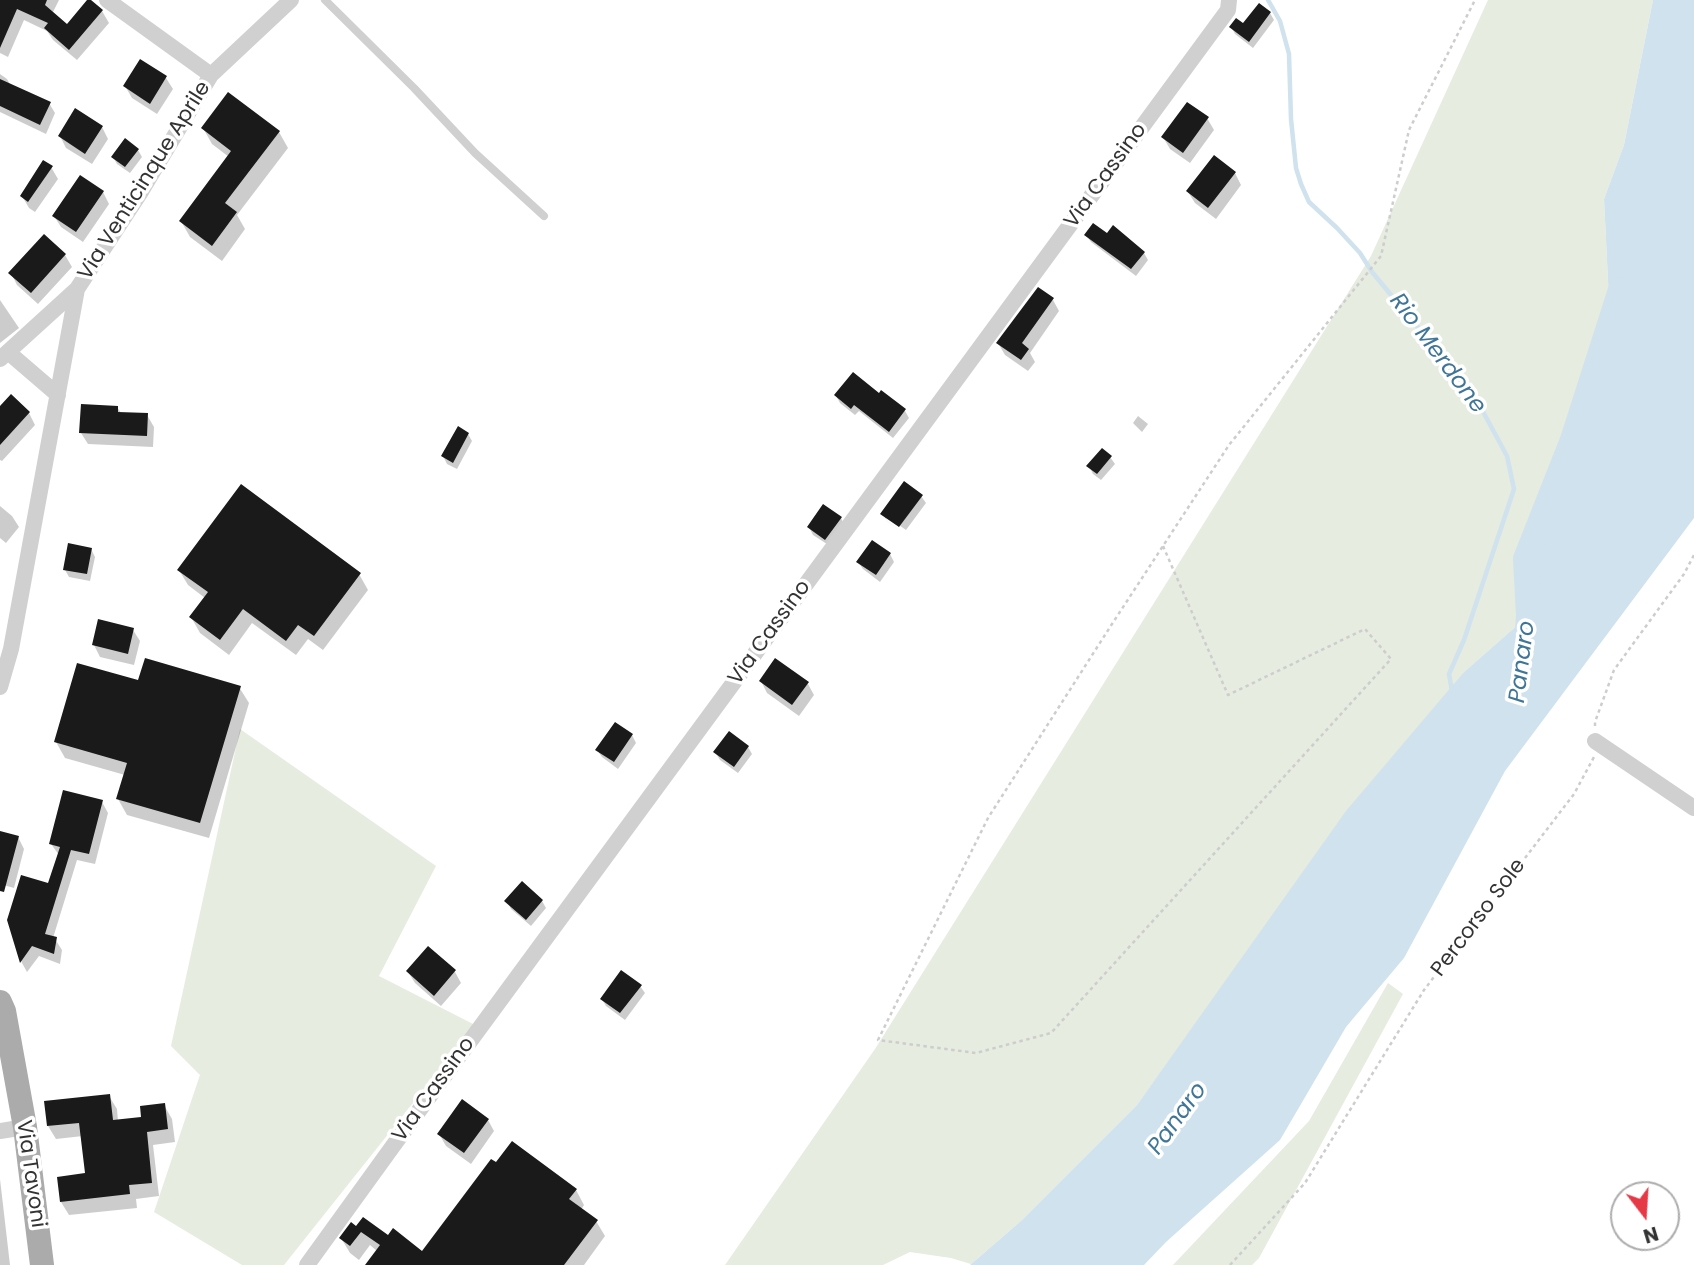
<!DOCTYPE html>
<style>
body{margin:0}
#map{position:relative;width:1694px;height:1265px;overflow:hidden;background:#fff;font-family:Poppins,sans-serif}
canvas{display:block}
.north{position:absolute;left:1610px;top:1181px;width:70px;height:70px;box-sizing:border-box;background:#fff;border:2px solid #adadad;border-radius:50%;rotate:163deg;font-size:19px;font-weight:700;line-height:28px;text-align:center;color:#333}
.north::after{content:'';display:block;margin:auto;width:24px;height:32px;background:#e63946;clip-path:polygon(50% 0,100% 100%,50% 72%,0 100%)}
</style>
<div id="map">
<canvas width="1694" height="1265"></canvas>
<div class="north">N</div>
</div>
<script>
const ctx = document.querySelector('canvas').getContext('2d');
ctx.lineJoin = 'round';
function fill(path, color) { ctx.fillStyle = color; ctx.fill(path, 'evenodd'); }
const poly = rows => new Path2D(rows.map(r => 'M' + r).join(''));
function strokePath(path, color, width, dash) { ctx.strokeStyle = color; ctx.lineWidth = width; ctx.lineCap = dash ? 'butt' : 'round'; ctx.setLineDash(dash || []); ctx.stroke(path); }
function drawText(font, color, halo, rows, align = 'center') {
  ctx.font = font + ' Poppins,sans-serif'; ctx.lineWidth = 7; ctx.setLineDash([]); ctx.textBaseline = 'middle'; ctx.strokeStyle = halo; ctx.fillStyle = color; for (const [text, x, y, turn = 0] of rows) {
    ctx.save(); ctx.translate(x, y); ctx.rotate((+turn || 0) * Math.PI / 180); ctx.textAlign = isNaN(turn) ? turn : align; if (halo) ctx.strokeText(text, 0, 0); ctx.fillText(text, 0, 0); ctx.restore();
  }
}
const green = poly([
 [1488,0,1653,0,1624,145,1604,199,1611,342,1526,559,1529,615,1464,672,1200,1018,1137,1105,1022,1220,971,1264,951,1258,910,1252,883,1265,725,1265,875,1049,1371,256],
 [240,729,436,866,379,976,475,1025,284,1265,242,1265,154,1212,200,1075,171,1046],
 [1388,983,1403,994,1259,1258,1252,1265,1173,1265,1309,1121]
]);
const water = poly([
 [1653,0,1694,0,1694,518,1505,771,1404,958,1346,1027,1280,1140,1166,1242,1144,1265,970,1265,1022,1220,1137,1105,1346,811,1464,672,1529,615,1526,559,1611,342,1604,199,1624,145]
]);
const shadow = poly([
 [0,0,59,0,52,14,67,27,102,11,109,23,77,60,53,40,47,31,24,20,8,57,0,53],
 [1270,13,1274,20,1253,48,1235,34,1231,26,1244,26],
 [141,62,166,78,173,89,157,114,132,98,125,86],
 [0,74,7,79,11,86,49,103,55,113,46,134,0,112],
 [1207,118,1214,130,1190,163,1170,149,1163,137],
 [102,127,108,139,92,164,66,148,60,136],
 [203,128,279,132,288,148,237,215,245,229,222,261,190,237,181,221,229,157,212,144],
 [138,150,142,157,130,173,117,164,113,157],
 [51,167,58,179,35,212,29,208,22,196],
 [1235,173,1241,185,1216,219,1195,203,1188,192],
 [103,192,109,204,83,242,61,227,54,216],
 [1086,235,1144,253,1148,260,1136,276,1091,242],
 [44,236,65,255,72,267,38,304,17,285,11,273],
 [0,300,19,328,0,343],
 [1053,300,1059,311,1030,353,1035,362,1028,371,1005,355,998,343],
 [882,392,905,411,909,418,893,438,859,411,855,415,840,403,836,396,879,395],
 [117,407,121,413,147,415,154,427,153,447,88,444,81,433],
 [0,409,29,413,35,425,2,461,0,460],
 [1138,416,1148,424,1142,432,1133,423],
 [468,434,472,441,457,469,447,464,443,456],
 [1110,457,1115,464,1101,480,1093,474,1089,466],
 [921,496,926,503,906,530,886,516,886,520,904,534,887,521,883,514],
 [0,506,12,516,19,527,6,543,0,538],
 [841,518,845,526,830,546,813,535,809,527],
 [872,542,890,554,894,562,880,582,863,569,858,562],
 [91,549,95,557,90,581,69,577,65,570],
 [179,570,359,574,368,590,323,650,308,639,296,655,252,623,229,655,200,633,191,617,205,598,188,585],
 [133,630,140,641,134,665,100,657,94,645],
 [761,681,808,684,814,695,799,716,767,693],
 [139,683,239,687,249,703,209,838,127,815,118,799,125,775,65,758,56,742],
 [632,735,636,743,618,769,602,757,597,750],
 [748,747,752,754,738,773,720,760,715,752],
 [102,802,108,813,95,864,77,860,53,938,55,939,62,950,60,964,39,956,27,972,22,963,9,920,49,886,59,855,51,844],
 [0,832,18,837,24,849,14,888,0,884],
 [507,901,542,901,546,908,531,926,511,909],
 [429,949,455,972,461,983,441,1006,415,983,408,972],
 [640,986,645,993,625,1020,606,1006,602,999],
 [109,1096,117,1109,118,1121,143,1119,164,1105,172,1119,175,1142,153,1145,159,1196,136,1199,137,1208,69,1215,61,1202,87,1175,83,1136,56,1139,48,1126],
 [488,1120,494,1131,471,1164,446,1146,439,1134],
 [0,1179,10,1265,0,1265],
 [576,1190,584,1205,581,1210,596,1221,605,1236,584,1265,366,1265,377,1251,370,1245,359,1260,350,1253,341,1238,357,1228,388,1237,423,1254]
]);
const stream = poly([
 [1268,0,1280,21,1289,54,1291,119,1296,168,1301,184,1309,202,1337,228,1360,253,1372,272,1474,395,1507,456,1514,489,1464,640,1449,674,1452,691]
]);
const river = poly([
 [1527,645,1529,615,1526,559,1573,440,1621,290]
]);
const building = poly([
 [0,0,47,0,45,5,67,24,87,0,91,0,103,10,69,50,44,28,48,23,17,9,0,48],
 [1259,3,1271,12,1249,42,1229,27,1236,18,1243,23],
 [140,59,167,76,150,104,123,86],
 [0,79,51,102,40,125,0,106],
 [228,92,280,131,225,203,237,212,212,246,179,221,231,151,201,128],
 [1187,102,1209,117,1183,153,1161,137],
 [75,108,103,126,85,154,58,136],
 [125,138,139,149,125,167,111,157],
 [1214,155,1236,172,1208,208,1186,191],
 [43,160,53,166,28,202,20,196],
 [80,175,104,191,76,232,52,216],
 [1093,223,1107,233,1113,225,1145,252,1131,269,1084,235],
 [44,234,66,254,31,293,8,273],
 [1038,287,1054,298,1022,343,1029,349,1021,360,996,343],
 [853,372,879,393,881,390,906,409,889,432,854,405,851,409,834,395],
 [11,394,30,412,0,445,0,406],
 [81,404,118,406,118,412,148,413,147,436,79,433],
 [458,426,469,433,453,463,441,456],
 [1102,448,1112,456,1097,474,1086,466],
 [904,481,923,495,899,527,880,514],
 [241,484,361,573,314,636,298,625,286,641,243,609,220,640,189,617,208,592,177,570],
 [823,504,842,517,825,540,807,527],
 [872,540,891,553,876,575,856,562],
 [68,543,92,548,87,574,63,570],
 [98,619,134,628,128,654,92,645],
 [145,658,241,686,200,823,116,799,127,763,54,742,77,663,138,680],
 [775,658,809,682,792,705,759,681],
 [615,722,633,734,614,762,595,750],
 [729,731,749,746,734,767,713,752],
 [63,790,103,800,89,854,71,850,45,934,57,937,54,954,32,946,20,963,7,920,21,875,48,883,60,847,49,844],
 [0,831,19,836,4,892,0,891],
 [522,881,543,900,526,920,504,901],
 [428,946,456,970,434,996,406,971],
 [621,970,642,985,620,1013,600,999],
 [110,1094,113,1120,141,1117,140,1106,165,1103,168,1129,147,1132,152,1183,129,1185,130,1194,60,1202,57,1177,85,1173,79,1123,47,1126,44,1101],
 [462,1099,489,1119,464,1153,437,1134],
 [512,1141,577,1189,569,1199,598,1220,564,1265,365,1265,380,1245,361,1232,350,1246,339,1238,351,1222,356,1226,363,1217,388,1235,393,1228,422,1251,491,1159,496,1162]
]);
const path = poly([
 [1163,546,1228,695,1365,629,1391,659,1051,1033,976,1053,878,1040,988,818,1112,624,1229,445,1381,256,1409,130,1475,0],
 [1595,726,1595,722,1614,670,1684,574,1694,555],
 [1230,1265,1305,1183,1424,990,1574,794,1594,757]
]);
const lane = poly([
 [325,0,414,88,475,153,544,216]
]);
const street = poly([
 [107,0,211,75],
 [8,352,58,395],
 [0,359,77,289],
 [0,687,11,649,77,289,142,190,211,75,291,0],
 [1595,741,1694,808],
 [0,1131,25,1127],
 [307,1265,393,1146,1228,10,1229,0]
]);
const primary = poly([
 [0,1002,4,1011,25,1127,42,1265]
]);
const streetNames = [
 ["Via Cassino",1106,176,-54],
 ["Via Venticinque Aprile",145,181,-58],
 ["Via Cassino",770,633,-54],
 ["Percorso Sole",1479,918,-53],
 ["Via Cassino",434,1090,-54],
 ["Via Tavoni",30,1174,82]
];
const waterNames = [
 ["Rio Merdone",1437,354,53],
 ["Panaro",1523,662,-83],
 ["Panaro",1178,1119,-54]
];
fill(green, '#e6ecdf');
fill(water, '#cfe2ee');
fill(shadow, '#0003');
strokePath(stream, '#cfe2ee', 4.5);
strokePath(river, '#cfe2ee', 26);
fill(building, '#1a1a1a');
strokePath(path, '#cdcdcd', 2.5, [3.5, 3.5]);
strokePath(lane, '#d0d0d0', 8);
strokePath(street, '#d0d0d0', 16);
strokePath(primary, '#ababab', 24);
drawText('21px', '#333', '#fff', streetNames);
drawText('italic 23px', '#3f7597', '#fff', waterNames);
</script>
